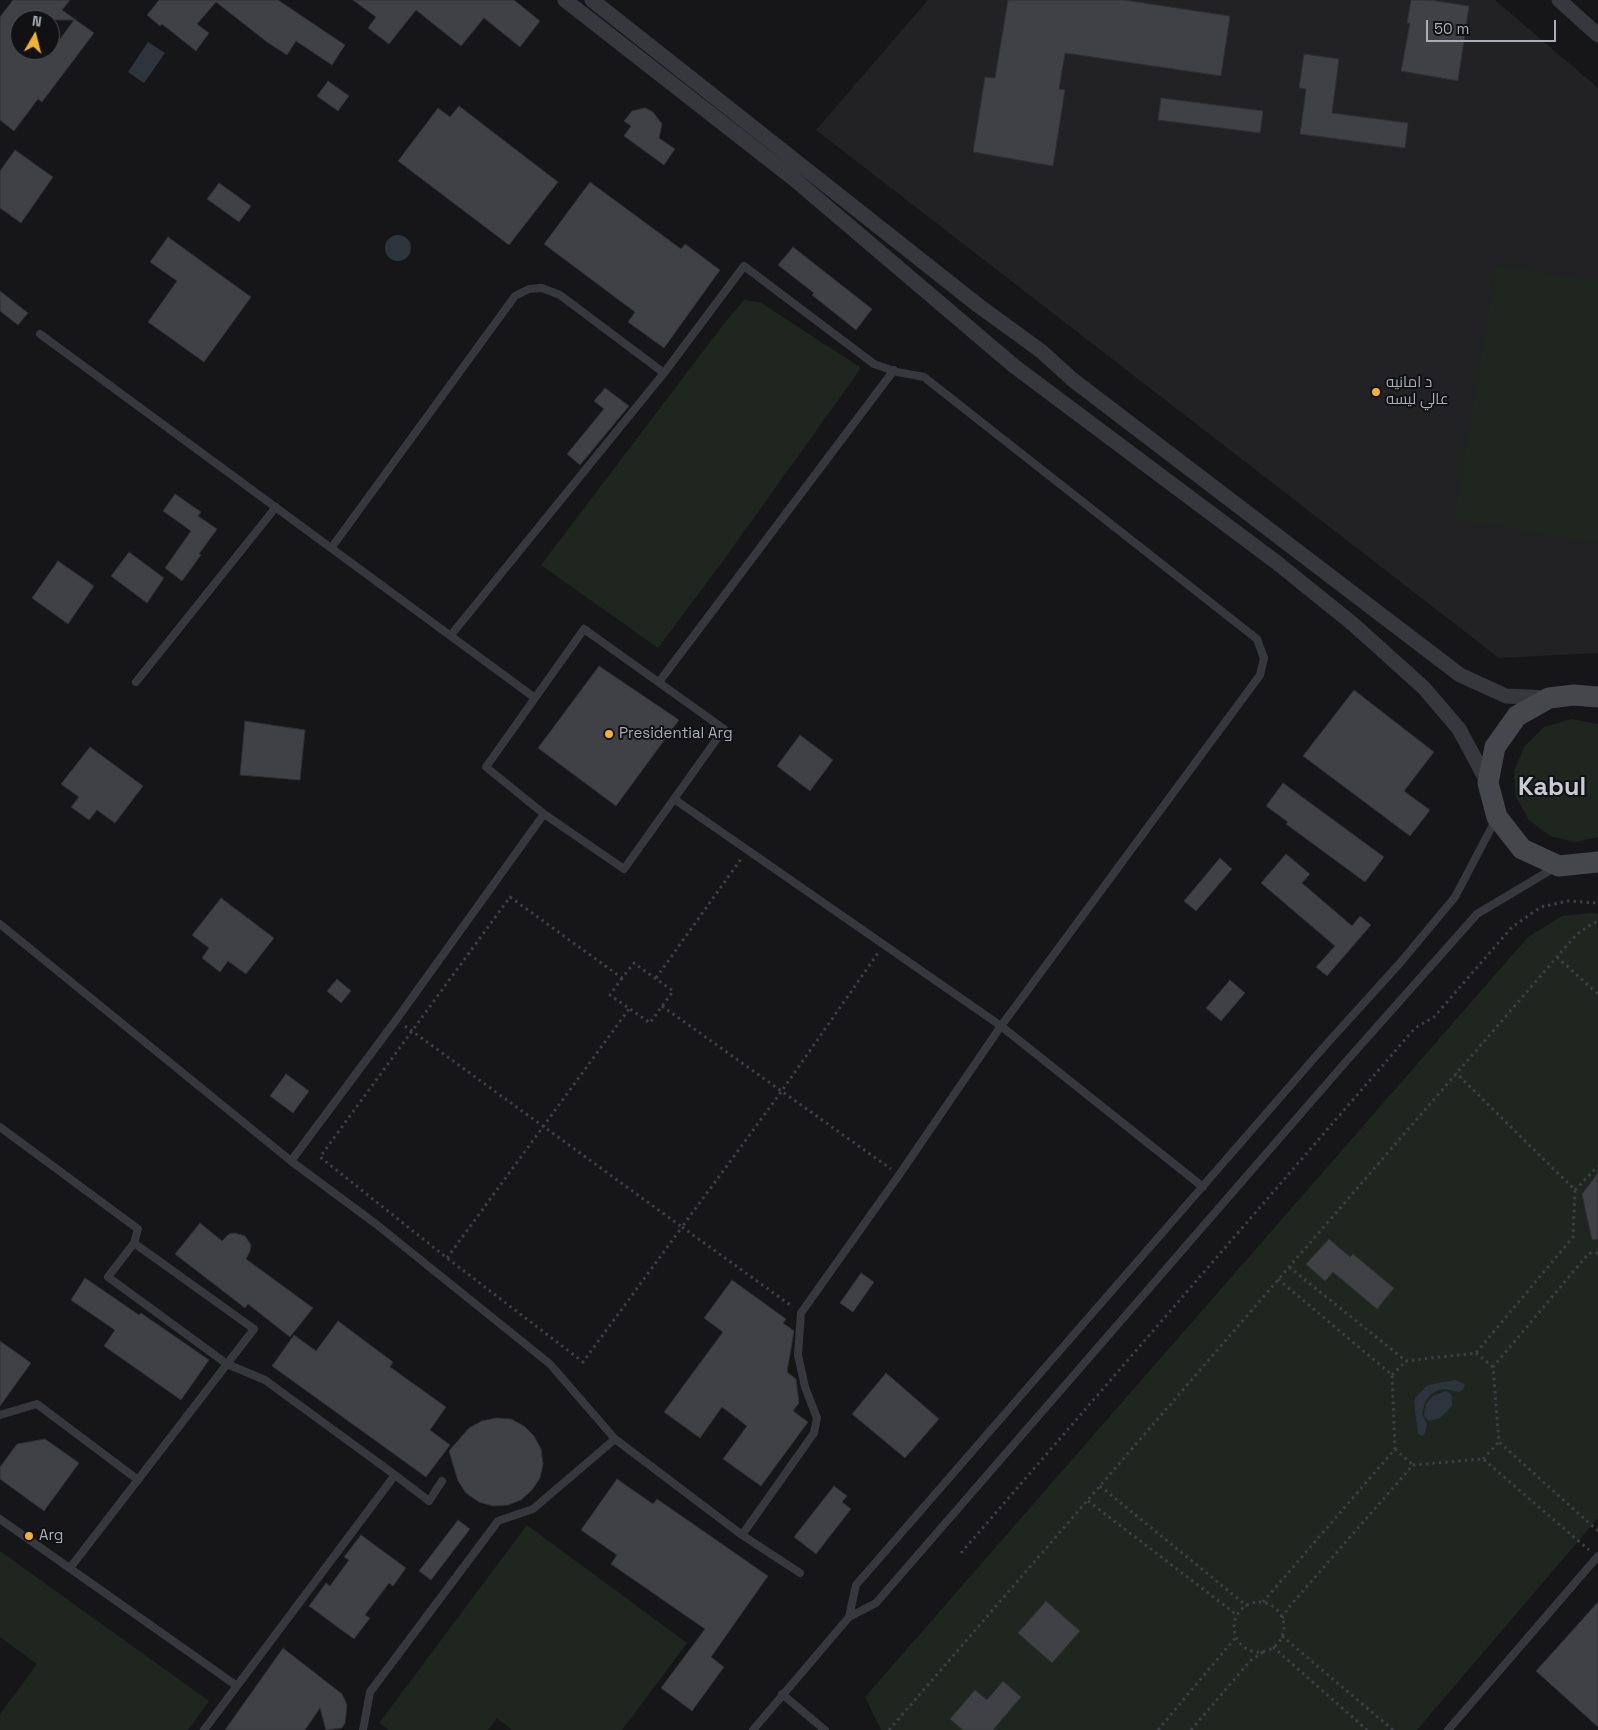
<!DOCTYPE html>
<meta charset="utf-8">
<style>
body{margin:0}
#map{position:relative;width:1598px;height:1730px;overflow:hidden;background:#161618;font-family:"Space Grotesk",sans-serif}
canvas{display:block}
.north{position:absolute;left:10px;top:10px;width:50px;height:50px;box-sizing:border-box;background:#111113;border:1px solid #4d4f55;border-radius:50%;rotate:8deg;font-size:14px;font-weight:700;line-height:20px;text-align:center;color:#a8adb8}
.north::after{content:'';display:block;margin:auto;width:18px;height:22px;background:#f2b134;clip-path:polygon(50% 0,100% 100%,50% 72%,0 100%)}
.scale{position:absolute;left:1426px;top:20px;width:130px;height:22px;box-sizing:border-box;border:2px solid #a8adb8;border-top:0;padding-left:6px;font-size:15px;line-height:18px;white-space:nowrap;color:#a8adb8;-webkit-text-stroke:4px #111113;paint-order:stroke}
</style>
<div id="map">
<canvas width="1598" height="1730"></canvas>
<div class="north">N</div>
<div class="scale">50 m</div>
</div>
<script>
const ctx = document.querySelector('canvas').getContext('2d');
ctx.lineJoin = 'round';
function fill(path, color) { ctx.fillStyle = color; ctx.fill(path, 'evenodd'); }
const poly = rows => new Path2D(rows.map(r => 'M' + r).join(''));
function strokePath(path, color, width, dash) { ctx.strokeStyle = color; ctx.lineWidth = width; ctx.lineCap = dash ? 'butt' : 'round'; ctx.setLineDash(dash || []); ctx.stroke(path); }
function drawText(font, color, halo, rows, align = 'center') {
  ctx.font = font + ' "Space Grotesk",Cairo,sans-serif'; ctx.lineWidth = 4; ctx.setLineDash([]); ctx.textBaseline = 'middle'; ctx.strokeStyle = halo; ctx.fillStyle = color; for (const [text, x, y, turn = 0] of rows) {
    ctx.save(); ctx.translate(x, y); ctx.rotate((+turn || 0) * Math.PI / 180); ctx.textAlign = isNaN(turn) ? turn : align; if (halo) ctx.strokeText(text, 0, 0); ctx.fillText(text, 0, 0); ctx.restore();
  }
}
const built = poly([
 [928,0,1495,0,1598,88,1598,653,1499,658,816,130]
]);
const green = poly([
 [1497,265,1598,281,1598,544,1454,519],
 [744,300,760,302,861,368,723,561,658,648,541,565,723,325],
 [1571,719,1598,724,1598,837,1575,842,1550,836,1529,820,1516,797,1514,771,1524,747,1544,727],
 [1591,913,1598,914,1598,1518,1417,1730,881,1730,865,1697,1528,937,1562,916],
 [527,1525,687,1643,622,1730,512,1730,497,1718,488,1730,389,1730,379,1723],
 [0,1551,209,1701,188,1730,0,1730,0,1714,37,1664,0,1637]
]);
const water = poly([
 [148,42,165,53,144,83,128,72],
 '385 248a13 13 0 1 1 26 0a13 13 0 1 1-26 0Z',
 [1455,1380,1465,1384,1463,1390,1459,1392,1445,1389,1438,1390,1430,1395,1425,1402,1422,1414,1427,1424,1425,1433,1422,1436,1418,1434,1414,1402,1415,1398,1428,1385],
 [1446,1391,1450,1393,1452,1397,1452,1406,1440,1418,1429,1421,1424,1416,1426,1404,1433,1396]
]);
const building = poly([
 [13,0,70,0,62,10,94,33,42,102,38,99,14,131,0,120,0,17,13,0],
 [20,20,74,20,52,50,20,50,20,20],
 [159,0,278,0,345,45,332,65,296,41,287,55,267,42,216,2,197,24,209,33,196,51,162,24,160,26,147,15,159,0],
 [353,0,514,0,540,21,520,47,484,18,461,46,416,10,389,44,368,28,376,17,353,0],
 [1008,0,1124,0,1230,16,1221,76,1065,53,1059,89,1065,90,1053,166,973,152,985,77,995,78,1008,0],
 [1411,0,1430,0,1469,6,1458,81,1401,71,1410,23,1407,23,1411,0],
 [1304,54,1339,59,1332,113,1408,123,1405,148,1300,134,1306,89,1299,88,1304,54],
 [328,81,349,96,338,111,317,96,328,81],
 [1161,98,1263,111,1260,133,1158,120,1161,98],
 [459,106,558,182,509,245,398,161,438,108,450,117,459,106],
 [645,108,653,112,662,124,659,138,675,149,664,165,624,136,631,126,624,121,632,111,645,108],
 [15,150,53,177,21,223,0,208,0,171,15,150],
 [590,182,681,249,685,244,720,270,664,348,628,322,635,312,544,244,590,182],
 [219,183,251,206,239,222,207,199,219,183],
 [168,237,251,297,204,362,148,322,177,281,150,262,168,237],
 [793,247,872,309,856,330,812,295,814,293,778,265,793,247],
 [0,291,28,313,18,325,0,311,0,291],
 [605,388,629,406,580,465,567,454,604,409,594,401,605,388],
 [175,494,201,512,198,516,217,529,199,554,201,555,182,581,165,568,191,531,163,511,175,494],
 [129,552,164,578,147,603,111,576,129,552],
 [58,561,94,586,68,624,32,598,58,561],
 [599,666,679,720,616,806,538,748,599,666],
 [1354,690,1434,752,1404,791,1430,810,1410,836,1303,756,1354,690],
 [245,721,305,730,300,780,240,775,245,721],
 [800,735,833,760,810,791,777,766,800,735],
 [90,747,143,786,115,823,97,810,89,820,71,807,79,797,61,784,90,747],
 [1283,783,1384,857,1365,882,1286,824,1288,822,1266,806,1283,783],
 [1286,854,1310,874,1302,883,1352,926,1360,916,1371,925,1327,976,1316,967,1335,946,1261,883,1286,854],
 [1220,858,1232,869,1196,911,1184,901,1220,858],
 [221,898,274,938,246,974,228,961,220,972,202,958,209,948,192,935,221,898],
 [337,979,351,991,341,1003,327,991,337,979],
 [1230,980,1245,993,1221,1021,1206,1008,1230,980],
 [286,1074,309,1091,293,1113,270,1096,286,1074],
 [1598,1173,1598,1239,1592,1240,1582,1194,1598,1173],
 [200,1223,222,1241,229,1234,235,1233,245,1236,251,1245,250,1251,246,1259,313,1308,290,1337,248,1304,245,1308,175,1254,200,1223],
 [1329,1239,1350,1257,1353,1254,1394,1288,1377,1309,1333,1272,1325,1281,1306,1264,1329,1239],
 [861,1273,874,1282,853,1312,840,1303,861,1273],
 [85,1278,139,1315,141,1313,209,1360,181,1400,104,1346,115,1330,71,1300,85,1278],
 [732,1280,786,1319,783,1323,794,1331,787,1372,796,1379,799,1403,793,1411,808,1422,761,1486,723,1459,747,1426,722,1407,700,1438,664,1412,723,1332,704,1318,732,1280],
 [338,1321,393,1362,390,1367,446,1407,430,1430,450,1445,426,1477,272,1366,294,1335,316,1351,338,1321],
 [0,1341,31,1363,0,1406,0,1341],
 [886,1373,939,1419,905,1458,852,1414,886,1373],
 [496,1418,511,1419,524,1426,534,1436,541,1449,543,1464,540,1478,532,1490,521,1500,508,1505,493,1506,479,1502,466,1493,458,1481,449,1451,469,1428,482,1421,496,1418],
 [45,1439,79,1463,44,1511,0,1479,0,1467,17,1444,45,1439],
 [617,1479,653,1504,657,1499,768,1576,711,1657,724,1667,692,1711,661,1688,705,1629,611,1564,617,1555,581,1530,617,1479],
 [834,1486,847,1496,842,1502,851,1509,816,1554,794,1537,834,1486],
 [458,1520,470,1529,431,1580,419,1571,458,1520],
 [361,1535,406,1568,393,1586,389,1583,365,1615,370,1618,354,1639,309,1606,326,1583,330,1586,349,1560,344,1557,361,1535],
 [1046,1601,1080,1631,1052,1663,1018,1633,1046,1601],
 [1598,1602,1598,1727,1536,1671,1598,1602],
 [283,1648,342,1694,347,1705,345,1723,342,1728,326,1730,320,1708,305,1730,225,1730,283,1648],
 [1003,1681,1021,1697,993,1730,963,1730,950,1719,975,1690,987,1700,1003,1681]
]);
const path = poly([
 [1557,957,1598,994],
 [622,978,610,995,650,1023,673,991,634,963,622,978,510,897,320,1157,447,1258,583,1362,682,1227,793,1307],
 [656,978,741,859],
 [662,1006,891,1169],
 [405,1026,682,1227,781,1092,878,953],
 [1575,1190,1598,1166],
 [1598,1253,1589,1253,1493,1367,1499,1442,1598,1531],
 [447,1258,629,1009],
 [1289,1267,1406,1361,1476,1353,1573,1237,1575,1190,1456,1073],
 [1476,1353,1493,1367],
 [1392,1375,1406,1361],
 [1395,1449,1413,1465],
 [1483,1459,1499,1442],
 [1100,1486,1247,1606],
 [1088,1501,1237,1615],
 [961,1553,1415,1028,1434,1017,1512,927,1541,907,1568,901,1598,903],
 [1263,1602,1395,1449,1392,1375,1278,1279],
 '1234 1627a25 25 0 1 1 50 0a25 25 0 1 1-50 0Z',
 [1282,1618,1289,1607,1413,1465,1483,1459,1589,1550],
 [1282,1636,1393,1730],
 [1273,1647,1367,1730],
 [889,1730,1576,935,1593,923,1598,922],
 [1158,1730,1236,1637],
 [1191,1730,1250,1661,1263,1652]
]);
const lane = poly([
 [40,334,535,698],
 [332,547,515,296,529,289,542,288,560,295,664,373,744,266,874,364,897,372,924,377,1257,639,1264,658,1260,675,1001,1026,899,1175,801,1313,798,1355,805,1387,817,1418,814,1433,742,1535],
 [584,629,724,729,624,869,544,814,486,767,584,629],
 [451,635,664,373],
 [136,682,276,507],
 [659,682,894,370],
 [674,799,1001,1026,1203,1187],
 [0,924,291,1161,376,1224,550,1364,615,1439,742,1535,800,1573],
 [0,1127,138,1229,134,1243,254,1329,70,1568],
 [291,1161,396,1020,544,814],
 [134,1243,108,1277,227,1364,265,1380,395,1475,204,1730],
 [0,1415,37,1404,138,1480],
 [395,1475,429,1501,442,1481],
 [0,1519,237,1686],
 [849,1617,856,1585,1323,1048,1400,963,1455,897,1496,819],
 [782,1694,825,1730],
 [363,1730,370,1692,498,1521,533,1509,615,1439],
 [753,1730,849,1617,876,1603,1343,1065,1477,914,1554,868],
 [1448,1730,1598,1556]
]);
const street = poly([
 [565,0,794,179,1014,366,1276,562,1353,624,1424,688,1459,729,1488,783],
 [592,0,979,306,1041,351,1073,380,1460,675,1506,696,1549,698],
 [1559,0,1598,35]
]);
const secondary = poly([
 [1598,697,1574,695,1549,698,1517,716,1495,747,1488,783,1497,817,1522,849,1559,866,1598,862]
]);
const markers = [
 [1376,392,5,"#f2b134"],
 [609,734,5,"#f2b134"],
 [29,1536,5,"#f2b134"]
];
const poiNames = [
 ["د امانیه",1386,383],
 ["عالي لیسه",1386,400],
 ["Presidential Arg",619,734],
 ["Arg",39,1536]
];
const townNames = [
 ["Kabul",1552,788]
];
fill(built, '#222225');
fill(green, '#1e261f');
fill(water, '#2c353c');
fill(building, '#404145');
strokePath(building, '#303034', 1);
strokePath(path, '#3d3f44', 3, [2.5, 4]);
strokePath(lane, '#37383d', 8);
strokePath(street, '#37383d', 15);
strokePath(secondary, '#45474d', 21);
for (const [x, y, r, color] of markers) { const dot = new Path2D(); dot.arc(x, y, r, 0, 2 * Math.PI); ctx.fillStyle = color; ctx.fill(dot); strokePath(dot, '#111113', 2); }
drawText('15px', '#a8adb8', '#111113', poiNames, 'left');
drawText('bold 25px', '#c9ccd4', '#111113', townNames);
</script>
